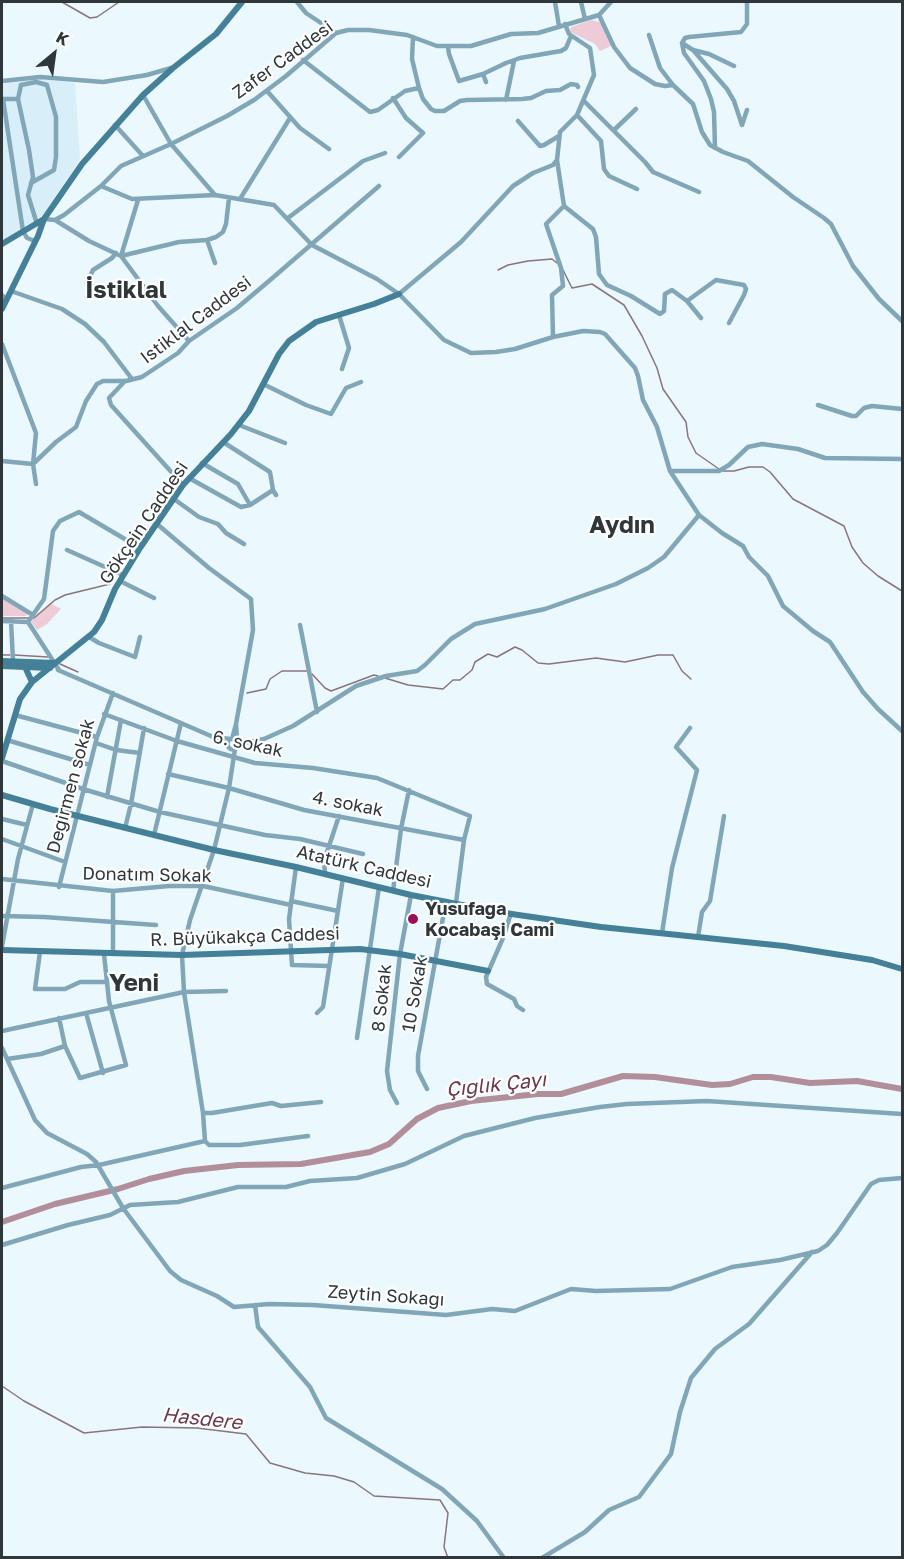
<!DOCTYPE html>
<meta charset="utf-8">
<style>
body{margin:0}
#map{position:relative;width:904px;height:1559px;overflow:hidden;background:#ebf8fd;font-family:"Golos Text",sans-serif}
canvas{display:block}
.frame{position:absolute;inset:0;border:3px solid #2f373b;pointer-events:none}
.north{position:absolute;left:24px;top:24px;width:60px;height:60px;-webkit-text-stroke:4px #fff;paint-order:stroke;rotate:29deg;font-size:16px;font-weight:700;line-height:24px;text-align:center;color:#2f373b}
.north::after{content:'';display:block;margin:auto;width:21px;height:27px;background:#2f373b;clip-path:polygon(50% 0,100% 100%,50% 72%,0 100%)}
</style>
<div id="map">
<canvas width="904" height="1559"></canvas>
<div class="frame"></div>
<div class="north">K</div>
</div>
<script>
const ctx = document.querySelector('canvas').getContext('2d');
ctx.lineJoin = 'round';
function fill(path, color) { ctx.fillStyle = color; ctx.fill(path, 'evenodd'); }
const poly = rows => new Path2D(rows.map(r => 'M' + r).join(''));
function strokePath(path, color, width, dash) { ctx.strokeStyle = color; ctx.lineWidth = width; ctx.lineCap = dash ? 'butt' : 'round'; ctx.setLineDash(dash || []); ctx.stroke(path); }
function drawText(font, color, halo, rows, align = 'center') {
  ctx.font = font + ' "Golos Text",sans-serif'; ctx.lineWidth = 4.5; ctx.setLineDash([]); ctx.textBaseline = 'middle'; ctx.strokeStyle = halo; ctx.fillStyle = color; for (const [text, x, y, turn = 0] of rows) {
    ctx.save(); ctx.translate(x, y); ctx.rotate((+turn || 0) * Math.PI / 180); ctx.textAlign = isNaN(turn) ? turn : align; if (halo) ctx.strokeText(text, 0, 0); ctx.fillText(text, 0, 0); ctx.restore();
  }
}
const built = poly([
 [40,79,75,83,80,159,43,215,2,242,2,84]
]);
const green = poly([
 [591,20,600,22,611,46,600,51,595,44,570,32,571,27],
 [2,597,28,613,26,616,2,616],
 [50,603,61,609,47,624,37,630,31,621]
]);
const stream = poly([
 [62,2,90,18,97,17,119,2],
 [562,268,572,288,592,284,624,305,642,336,657,368,663,389,686,422,688,437,696,453,719,469],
 [498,270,508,265,528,261,552,259,557,263],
 [723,471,734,471,749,467,763,467,770,472,793,499,844,526,852,547,863,563,878,576,902,591],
 [2,618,30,618],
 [34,618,55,600,65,595,110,584],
 [2,655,10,655],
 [14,655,48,657],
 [60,664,78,672],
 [312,674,325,688,331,691,374,675,378,676],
 [385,678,408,685,443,689,453,680,460,680,472,670,475,662,488,654,497,657,515,647,522,650,538,663,549,664,596,658,625,662,658,655,673,655,682,671,691,679],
 [247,693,266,689,270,679,282,671,308,671],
 [2,1386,24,1401,84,1433,142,1427,197,1428,246,1434,270,1463,305,1473,334,1476,354,1482,374,1496,440,1500,448,1513,444,1547,448,1558]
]);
const river = poly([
 [2,1222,55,1204,118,1189,149,1179,184,1171,238,1165,301,1164,370,1152,389,1144,417,1119,438,1108,471,1101,538,1094,561,1094,623,1076,655,1077,712,1085,730,1084,753,1077,771,1077,810,1083,857,1081,902,1089]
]);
const street = poly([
 [297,2,306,13,336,33],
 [555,2,559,26],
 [581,2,585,19],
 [599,15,614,47,630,68,655,84,665,86,673,85],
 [649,35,660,68,673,85,693,104,702,132,710,145,723,152,748,161,793,197,824,218,831,224,853,266,879,299,902,321],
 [413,37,412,59,419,88,423,99,431,109,435,111,444,111,460,101,467,100,522,99,531,98,546,91,560,90,571,84,577,85,578,87],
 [682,43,693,50,727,89,734,101,742,125,747,110],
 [448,47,449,54,459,81,483,74],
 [693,50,709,54,734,66],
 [303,60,370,112,378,110,405,91,419,88],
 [2,81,40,77,103,82,147,75,171,68],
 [486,82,483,74,506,63,520,58,561,51,566,48,571,36],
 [267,91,300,128,329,149],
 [143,95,171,144,215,195],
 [393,98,406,118,423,133,399,157],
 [18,99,21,85,36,82,47,85,56,117,56,157,54,170,31,183],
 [506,100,514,61],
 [584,101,645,162,653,172,699,192],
 [577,115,601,141,604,169,609,176,637,189],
 [518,121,540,146,544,145,559,136],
 [115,125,143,156],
 [614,130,636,109],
 [715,148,714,112,711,99,704,81,684,53,682,43,685,38,689,37,741,32,747,24,747,2],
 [101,186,132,199,215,195,274,205,312,245,377,279,399,294,444,340,471,353,496,352,515,349,553,337,583,331,600,332,605,334,635,368,638,376,643,400,657,427,670,471,699,515,722,533,743,546,749,557,768,576,783,606,813,631,830,642,863,692,878,709,902,731],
 [240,199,290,118],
 [564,206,593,229,596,237,599,274,607,285,631,296,660,314,664,311,665,294,672,290,687,301,701,318],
 [288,218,363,161,385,153],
 [44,219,55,220,64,215,101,186,121,166,171,144,227,116,254,100,286,76,336,33,348,30,369,30,407,35,437,46,471,46,511,34,538,33,599,15,611,2],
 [55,220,89,241,121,256,158,306,189,341],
 [207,240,215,263],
 [35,241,27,238,23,231,3,99,18,99,29,150,33,177,28,195,37,224],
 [121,256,179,242,207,240,216,237,223,232,226,224,229,198],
 [121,256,138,200],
 [87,283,93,270,112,258,116,253],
 [11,291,62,309,85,324,104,342,132,379],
 [399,294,461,242,513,186,533,173,553,165,557,160,560,132,577,115,594,75,590,48,569,34,565,24],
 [2,295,6,300],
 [687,301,716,280,744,285,746,289,744,295,729,323],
 [339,315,349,348,342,369],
 [553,337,552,295,563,286,561,268,546,224,564,206,557,160],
 [2,344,36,433,33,464,2,461],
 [125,381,109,398,111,405,183,485],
 [263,384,306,405,331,414,346,388,361,382],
 [818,405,852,416,856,416,864,408,872,406,902,409],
 [239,425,285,443],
 [223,442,270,472,273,490,276,495],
 [202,463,238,484,250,505],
 [670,471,719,471,729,465,748,447,762,444,798,449,825,458,902,459],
 [189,478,241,507,250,505,273,490],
 [36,484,33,464,56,442,76,427,86,401,97,384,103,381,126,381,142,377,178,353,189,341,237,308,269,281,379,186],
 [174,499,199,517,218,524,226,533,244,544],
 [157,524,209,568,251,599,253,630,236,724,232,739],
 [67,550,123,575],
 [120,581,154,598],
 [2,596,33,615],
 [2,621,28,622],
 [11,621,13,661],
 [300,625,317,712],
 [89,637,99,643,135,657,140,637],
 [58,670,211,736,228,746],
 [59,670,28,622,44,599,53,531,60,521,79,512,140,548],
 [104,714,177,741,255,763,313,768,377,778,470,816,464,840,456,903],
 [15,715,97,737],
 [236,724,237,739],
 [214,737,230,739],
 '227.5 744a5.5 5.5 0 1 1 11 0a5.5 5.5 0 1 1-11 0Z',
 [7,740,90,765],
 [96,743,116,750,140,753],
 [239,744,264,739,293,726,356,686,386,676,417,671,425,665,451,639,475,624,545,609,616,584,648,568,664,557,699,515],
 [2,761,83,789,160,812,265,835,300,839,363,854],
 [168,774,229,788,304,810,464,840],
 [107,797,121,720],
 [2,819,27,825],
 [125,828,131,804,144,728],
 [154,835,181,723],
 [2,839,65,862],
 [296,867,289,919,292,965,329,966],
 [325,873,324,861,339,816],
 [2,879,113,891,169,886,203,886,291,905],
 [59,887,97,737,113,693],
 [113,891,113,954],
 [393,891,401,829,409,790],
 [291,901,338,911],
 [511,913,503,938,486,977,487,984,514,999,517,1006,523,1010],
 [2,916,44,917,156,925],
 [662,933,672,868,697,770,676,747,690,728],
 [698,937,702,912,710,901,724,816],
 [2,946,18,859,33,804],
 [40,952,35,989,65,989,80,982,106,982],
 [86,1013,103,1073],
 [317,1013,323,1007,343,878],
 [59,1018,65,1046,80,1078,126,1065,109,1001,104,954],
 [2,1031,184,992,226,991],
 [357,1038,379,887],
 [2,1048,35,1120,47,1133,87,1154,96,1162,123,1208,170,1271,181,1280,217,1296,234,1307,269,1304,313,1305,446,1315,492,1309,515,1311,571,1289,596,1291,670,1289,732,1267,780,1260,818,1251,827,1245,837,1233,871,1184,879,1180,902,1178],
 [7,1059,41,1054,65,1046],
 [427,1089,418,1071,418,1056,446,901],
 [397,1103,390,1090,387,1071,400,954,411,895],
 [203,1113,212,1113,272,1103,281,1106,321,1102],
 [205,1141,203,1113,184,992,182,955,190,920,214,850,229,788,235,749],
 [2,1188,81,1167,99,1165,205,1141,209,1145,240,1145,308,1136],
 [2,1245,68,1225,110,1215,130,1205,178,1202,238,1187,286,1187,310,1181,357,1178,405,1164,464,1136,535,1118,600,1107,627,1104,707,1101,902,1114],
 [255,1305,258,1327,310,1387,326,1418,442,1489,477,1521,504,1558],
 [542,1558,585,1532,609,1510,639,1497,671,1454,680,1412,691,1378,715,1349,749,1324,812,1252]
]);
const secondary = poly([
 [2,244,44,219],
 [2,309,38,236,44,219,82,164,143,95,173,68,216,34,242,2],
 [2,661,55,663],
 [2,666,25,667,32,682],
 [25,667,50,668],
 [2,758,20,699,32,682,94,632,102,620,115,589,140,548,183,485,231,434,249,411,279,354,289,341,316,322,374,304,399,294],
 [2,795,50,809,214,850,296,867,411,895,498,912,601,927,784,946,872,960,902,969],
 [2,950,182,955,360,949,400,954,488,971]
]);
const markers = [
 [413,919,6,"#9c0d5b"]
];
const streetNames = [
 ["Zafer Caddesi",283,60,-36],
 ["Istiklal Caddesi",196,320,-37],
 ["Gökçein Caddesi",144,523,-56],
 ["6. sokak",248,744,12],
 ["Değirmen sokak",71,786,-75],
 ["4. sokak",348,804,11],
 ["Atatürk Caddesi",364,867,13],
 ["Donatım Sokak",147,875,1],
 ["R. Büyükakça Caddesi",245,937,-2],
 ["10 Sokak",415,994,-80],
 ["8 Sokak",382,998,-84],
 ["Zeytin Sokağı",386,1296,4]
];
const poiNames = [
 ["Yusufağa",425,909],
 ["Kocabaşi Cami",425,930]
];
const waterNames = [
 ["Çığlık Çayı",496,1085,-6],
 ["Hasdere",202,1419,6]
];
const districtNames = [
 ["İstiklal",126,290],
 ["Aydın",622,525],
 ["Yeni",134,983]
];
fill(built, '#d8eff9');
fill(green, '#edccd7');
strokePath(stream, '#8a747e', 1.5);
strokePath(river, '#b18e9a', 6);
strokePath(street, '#81a6b7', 4.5);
strokePath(secondary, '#448097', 6);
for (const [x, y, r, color] of markers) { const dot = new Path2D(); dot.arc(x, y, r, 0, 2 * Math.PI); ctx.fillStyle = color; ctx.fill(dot); strokePath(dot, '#fff', 2); }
drawText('18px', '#2f373b', '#fff', streetNames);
drawText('bold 18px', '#2f373b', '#fff', poiNames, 'left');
drawText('italic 20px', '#6b394c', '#fff', waterNames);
drawText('bold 24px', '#2f373b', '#fff', districtNames);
</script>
